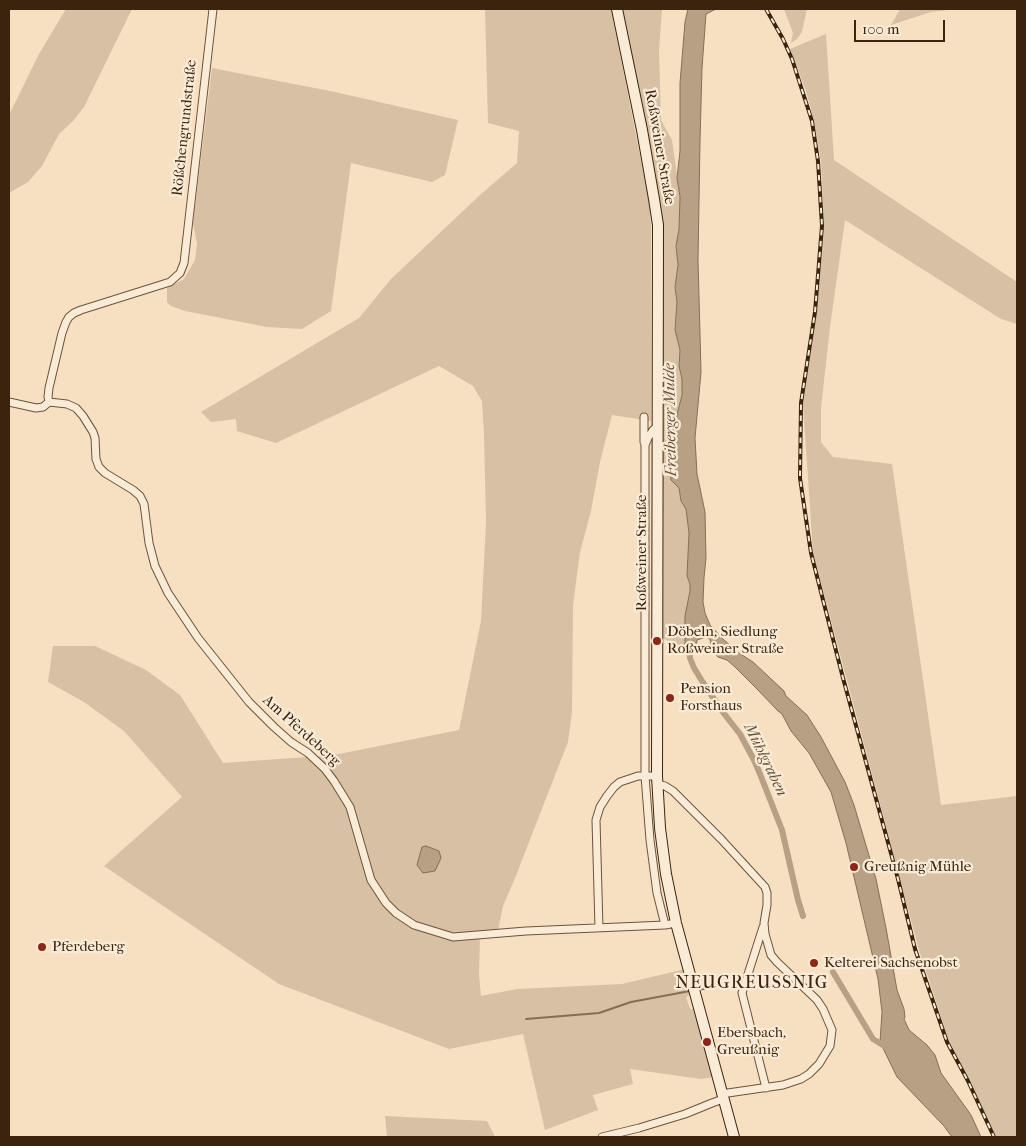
<!DOCTYPE html>
<meta charset="utf-8">
<style>
body{margin:0}
#map{position:relative;width:1026px;height:1146px;overflow:hidden;background:#f7e0c1;font-family:"IM FELL French Canon",serif}
canvas{display:block}
.frame{position:absolute;inset:0;border:10px solid #3b240e;pointer-events:none}
.scale{position:absolute;left:854px;top:20px;width:91px;height:22px;box-sizing:border-box;border:2px solid #3b240e;border-top:0;padding-left:6px;font-size:15px;line-height:18px;white-space:nowrap;color:#3b240e;-webkit-text-stroke:4px #faebd7;paint-order:stroke}
</style>
<div id="map">
<canvas width="1026" height="1146"></canvas>
<div class="frame"></div>
<div class="scale">100 m</div>
</div>
<script>
const ctx = document.querySelector('canvas').getContext('2d');
ctx.lineJoin = 'round';
function fill(path, color) { ctx.fillStyle = color; ctx.fill(path, 'evenodd'); }
const poly = rows => new Path2D(rows.map(r => 'M' + r).join(''));
function strokePath(path, color, width, dash) { ctx.strokeStyle = color; ctx.lineWidth = width; ctx.lineCap = dash ? 'butt' : 'round'; ctx.setLineDash(dash || []); ctx.stroke(path); }
function drawText(font, color, halo, rows, align = 'center') {
  ctx.font = font + ' "IM FELL French Canon",serif'; ctx.lineWidth = 4.5; ctx.setLineDash([]); ctx.textBaseline = 'middle'; ctx.strokeStyle = halo; ctx.fillStyle = color; for (const [text, x, y, turn = 0] of rows) {
    ctx.save(); ctx.translate(x, y); ctx.rotate((+turn || 0) * Math.PI / 180); ctx.textAlign = isNaN(turn) ? turn : align; if (halo) ctx.strokeText(text, 0, 0); ctx.fillText(text, 0, 0); ctx.restore();
  }
}
const green = poly([
 [66,9,132,9,84,107,73,121,59,134,42,166,28,182,9,193,9,115,39,54],
 [485,9,611,9,649,201,651,226,651,421,612,415,600,462,591,511,580,552,573,605,572,712,568,742,515,878,503,906,498,930,483,930,480,936,479,974,481,996,517,989,622,984,685,969,691,994,686,997,690,1009,695,1009,714,1077,701,1079,630,1069,633,1084,593,1095,598,1110,545,1130,523,1034,449,1049,279,984,104,866,182,797,124,731,84,702,48,682,53,646,95,646,146,670,180,695,223,763,334,755,459,730,481,621,486,522,484,435,482,401,473,386,439,366,276,443,237,431,236,419,211,422,201,412,359,318,391,279,480,195,517,163,519,131,488,123],
 [620,9,662,9,659,51,661,120,672,140,680,197,679,229,676,246,678,265,675,287,677,302,675,330,680,350,679,366,682,379,682,395,668,450,679,488,681,501,686,509,689,533,687,576,690,584,690,591,685,616,685,649,660,637,660,225],
 [784,9,807,9,802,32,797,39,791,43,793,33],
 [900,9,957,9,931,12,891,25],
 [826,34,834,160,1017,282,1017,324,1001,319,845,220,830,327,821,408,821,442,833,457,892,464,941,805,1017,796,1017,1137,995,1137,970,1080,949,1041,919,950,813,553,803,404,817,312,824,228,821,161,814,120,806,91,790,49],
 [212,68,335,92,458,120,445,175,432,182,351,163,331,311,302,329,267,327,185,311,171,306,167,302,167,288,184,279,195,260,197,244,193,223],
 [385,1116,487,1121,495,1137,387,1137]
]);
const water = poly([
 [688,9,716,9,706,14,702,68,700,141,698,260,701,372,695,438,697,474,705,512,706,558,704,578,703,602,705,613,710,625,723,639,739,653,753,662,784,691,786,696,807,715,821,737,845,782,854,805,876,879,886,928,897,990,904,1009,905,1017,904,1019,909,1030,927,1045,935,1055,941,1073,971,1115,981,1137,952,1137,944,1126,897,1077,880,1042,882,1012,878,979,846,843,831,792,809,753,791,731,782,714,778,711,756,688,735,667,727,660,718,657,712,651,710,639,706,637,697,640,696,649,685,649,685,616,690,591,690,584,687,576,689,533,686,509,681,501,679,488,671,480,668,450,682,395,682,379,679,366,680,350,675,330,677,302,675,287,678,265,676,246,679,229,680,197,677,178,680,151,680,83,685,22,688,9],
 [426,846,439,851,441,858,435,871,423,873,417,865,422,847,426,846]
]);
const stream = poly([
 [896,9,905,9],
 [697,990,722,986],
 [526,1019,599,1013,631,1002,690,991]
]);
const canal = poly([
 [689,642,689,651,690,658,694,668,702,681,722,711,740,734,754,760,760,774,782,830,798,900,803,916],
 [833,972,873,1039,886,1047]
]);
const minor = poly([
 [9,402,36,408,43,407,49,402,67,404,76,408,83,416,93,432,95,438,96,459,99,467,105,473,133,490,140,496,144,504,149,543,155,566,168,593,198,638,249,702,274,727,291,742,308,753,325,769,334,781,350,807,371,880,386,903,396,913,414,925,453,937,526,931,665,925,676,923],
 [49,402,48,397,49,388,62,333,66,322,69,317,74,313,81,310,170,282,180,273,184,263,213,9],
 [644,417,644,442],
 [657,427,653,430,648,438,645,445,645,776,650,840,657,893,665,925],
 [657,784,665,786,673,791,721,839,765,887,767,893,767,905,764,923,765,934,771,955,777,962,817,1000,823,1009,832,1030,830,1046,819,1064,809,1074,801,1079,783,1085,721,1094],
 [763,927,742,993,766,1088],
 [599,928,596,820,600,807,607,796,614,787,620,782,638,776,657,776],
 [602,1137,639,1128,685,1114,712,1103,723,1099]
]);
const secondary = poly([
 [617,9,642,130,654,199,658,225,657,776,660,828,666,874,676,923,734,1137]
]);
const rail = poly([
 [766,9,783,39,792,59,812,121,818,161,822,226,815,312,801,403,800,478,811,553,843,678,898,879,915,949,947,1042,968,1081,994,1137]
]);
const markers = [
 [657,641,5,"#8f2418"],
 [670,698,5,"#8f2418"],
 [854,867,5,"#8f2418"],
 [42,947,5,"#8f2418"],
 [814,963,5,"#8f2418"],
 [707,1042,5,"#8f2418"]
];
const streetNames = [
 ["Rößchengrundstraße",185,128,-84],
 ["Roßweiner Straße",659,147,80],
 ["Roßweiner Straße",642,553,-90],
 ["Am Pferdeberg",301,731,42]
];
const poiNames = [
 ["Döbeln, Siedlung",667,632],
 ["Roßweiner Straße",667,649],
 ["Pension",680,689],
 ["Forsthaus",680,706],
 ["Greußnig Mühle",864,867],
 ["Pferdeberg",52,947],
 ["Kelterei Sachsenobst",824,963],
 ["Ebersbach,",717,1033],
 ["Greußnig",717,1050]
];
const waterNames = [
 ["Freiberger Mulde",671,420,-91],
 ["Mühlgraben",765,760,64]
];
const quarterNames = [
 ["NEUGREUSSNIG",752,984]
];
fill(green, '#d7c0a3');
fill(water, '#b7a084');
strokePath(water, '#856e55', 1);
strokePath(stream, '#856e55', 2);
strokePath(canal, '#b7a084', 6);
strokePath(minor, '#6a533b', 9);
strokePath(secondary, '#3b240e', 12);
strokePath(minor, '#faebd7', 7);
strokePath(secondary, '#faebd7', 10);
strokePath(rail, '#3b240e', 4);
strokePath(rail, '#faebd7', 2, [5.5]);
for (const [x, y, r, color] of markers) { const dot = new Path2D(); dot.arc(x, y, r, 0, 2 * Math.PI); ctx.fillStyle = color; ctx.fill(dot); strokePath(dot, '#faebd7', 2); }
drawText('15px', '#3b240e', '#faebd7', streetNames);
drawText('15px', '#3b240e', '#faebd7', poiNames, 'left');
drawText('italic 16px', '#664f37', '#faebd7', waterNames);
ctx.letterSpacing = '1px';
drawText('18px', '#3b240e', '#faebd7', quarterNames);
ctx.letterSpacing = '0px';
</script>
